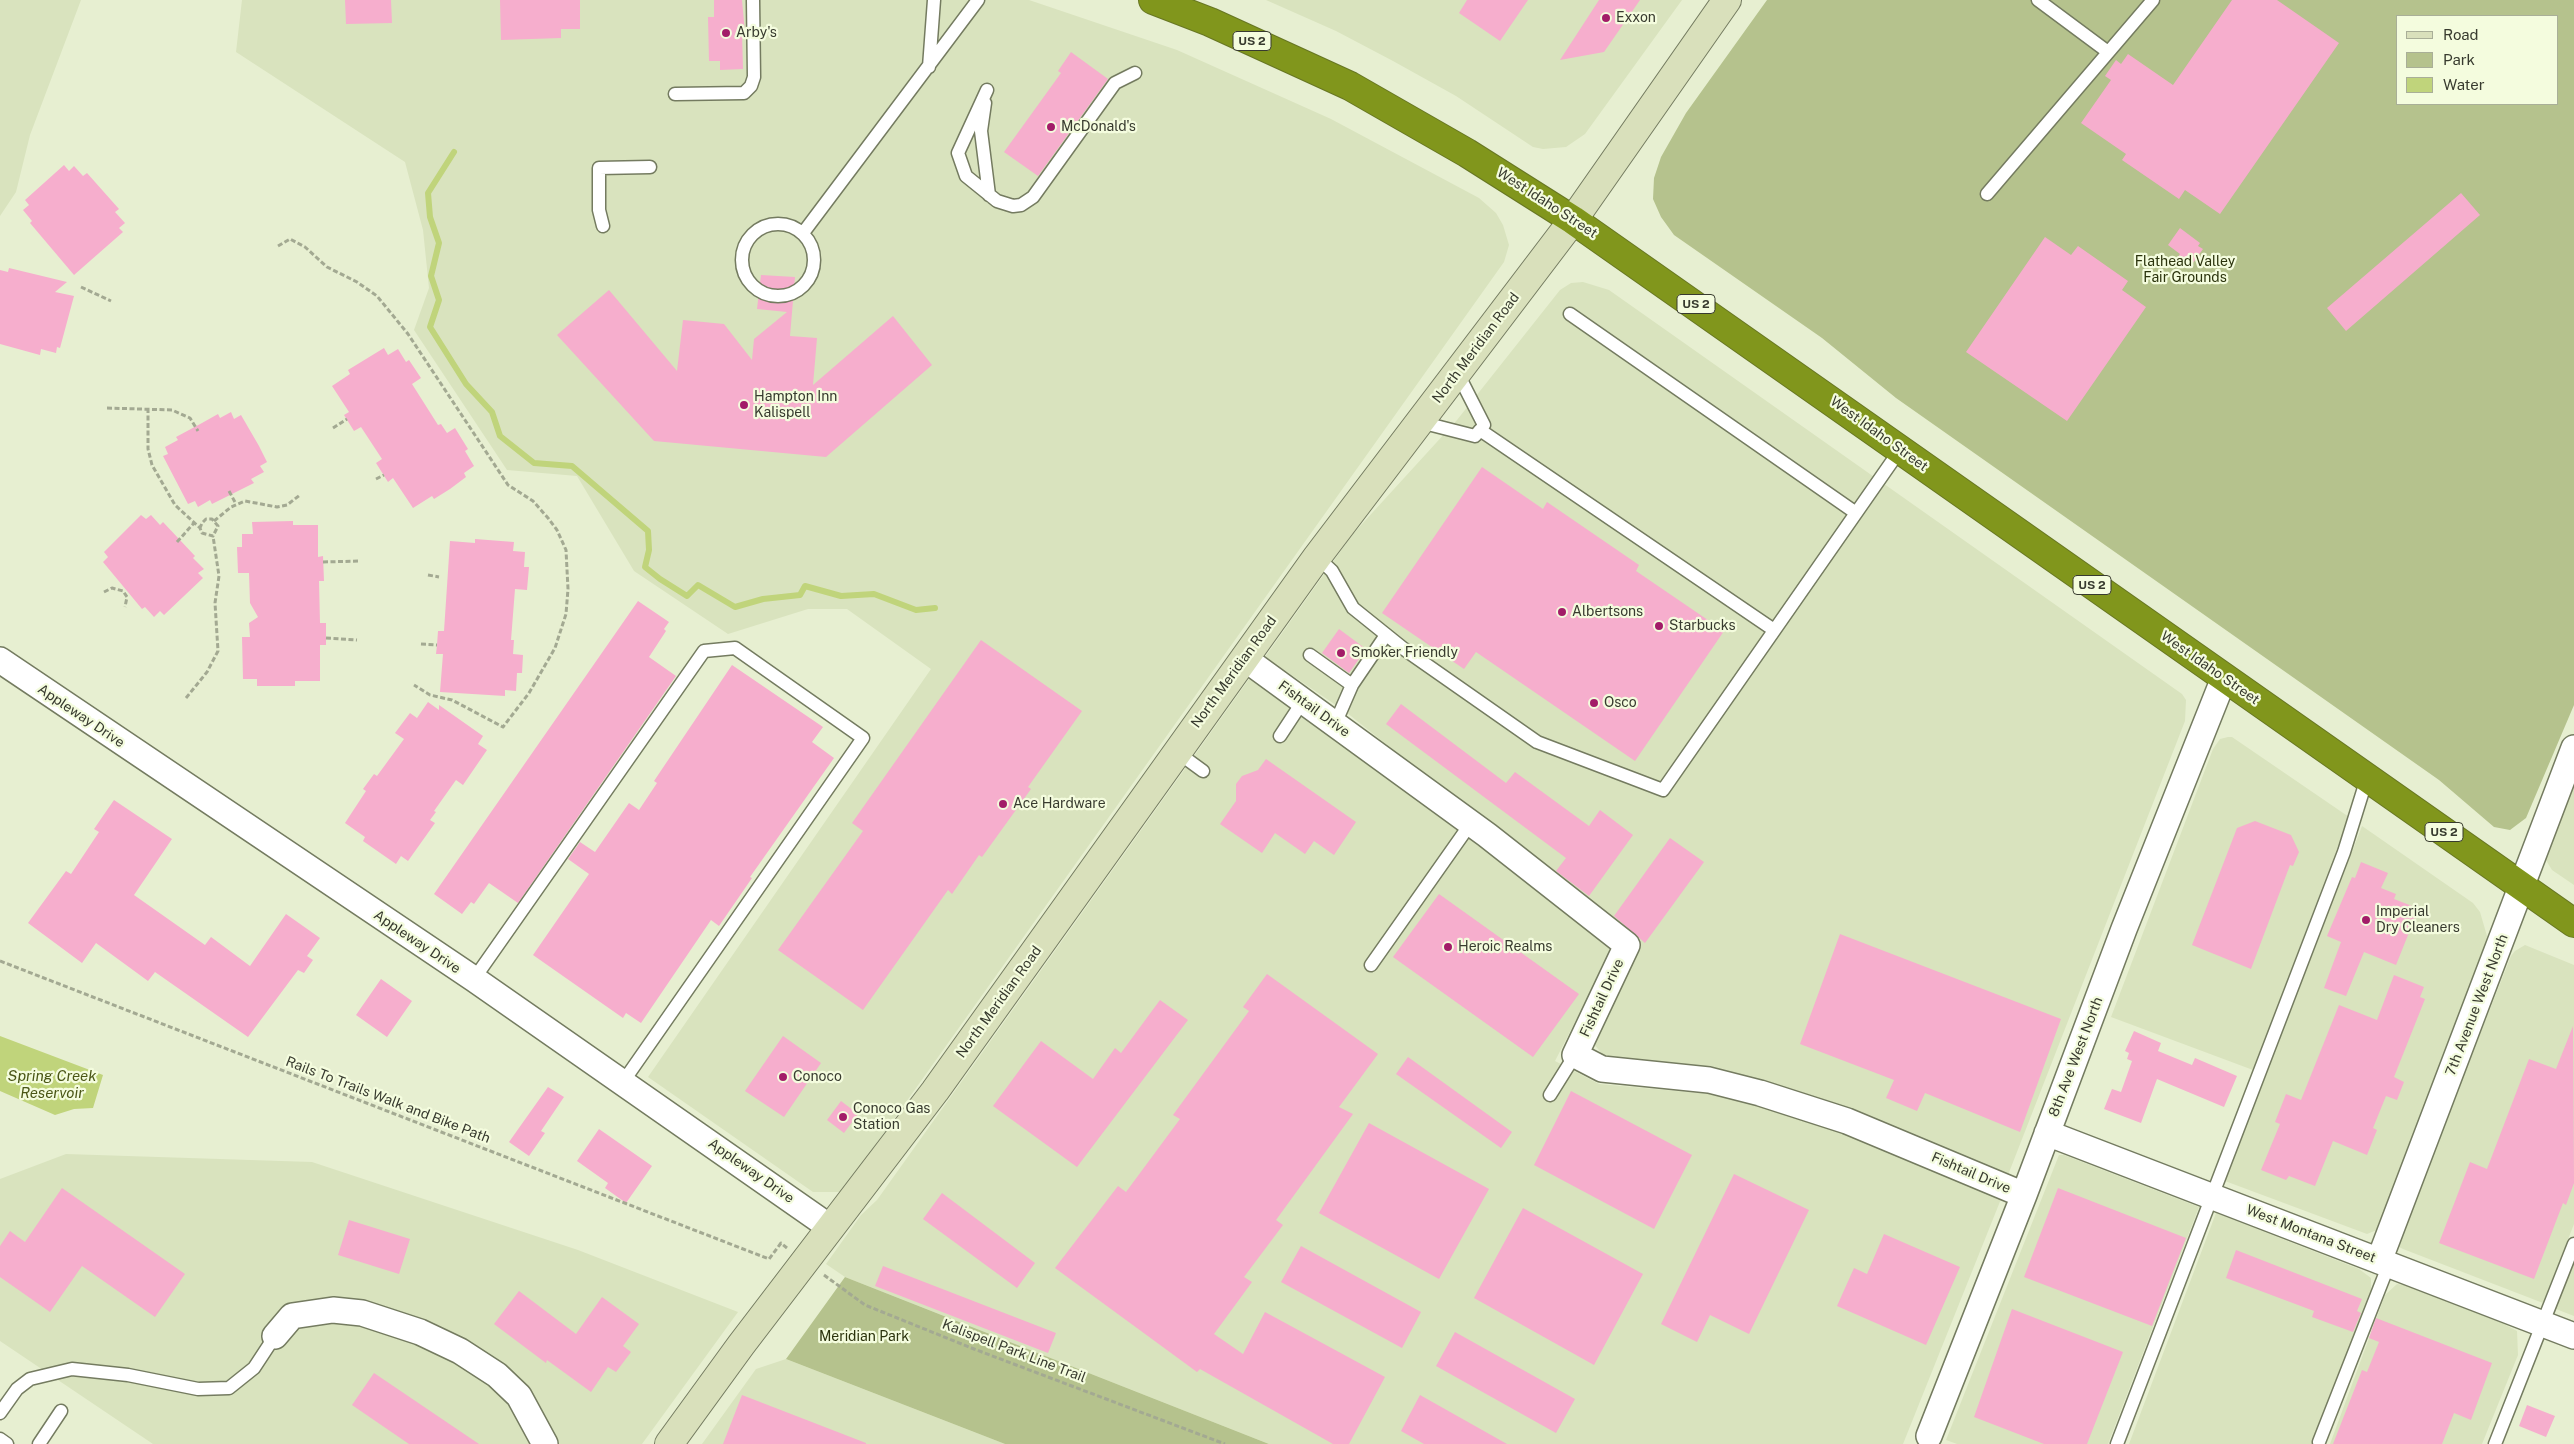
<!DOCTYPE html>
<style>
body{margin:0}
#map{position:relative;width:2574px;height:1444px;overflow:hidden;background:#e7efd1;font-family:"Public Sans",sans-serif}
canvas{display:block}
.legend{position:absolute;left:2396px;top:15px;width:162px;height:90px;box-sizing:border-box;background:#f4fcde;border:1px solid #a9af98;margin:0;padding:6px 9px;list-style:none;font-size:15px;color:#383b2f}
.legend li{display:flex;align-items:center;gap:10px;height:25px}
.legend b{width:25px;border:1px solid #a9af98}
</style>
<div id="map">
<canvas width="2574" height="1444"></canvas>
<ul class="legend">
<li><b style="height:6px;background:#d9e0bb"></b>Road</li>
<li><b style="height:14px;background:#b5c28d"></b>Park</li>
<li><b style="height:14px;background:#c0d47b"></b>Water</li>
</ul>
</div>
<script>
const ctx = document.querySelector('canvas').getContext('2d');
ctx.lineJoin = 'round';
function fill(path, color) { ctx.fillStyle = color; ctx.fill(path, 'evenodd'); }
const poly = rows => new Path2D(rows.map(r => 'M' + r).join(''));
function strokePath(path, color, width, dash) { ctx.strokeStyle = color; ctx.lineWidth = width; ctx.lineCap = dash ? 'butt' : 'round'; ctx.setLineDash(dash || []); ctx.stroke(path); }
function drawText(font, color, halo, rows, align = 'center') {
  ctx.font = font + ' "Public Sans",sans-serif'; ctx.lineWidth = 4.5; ctx.setLineDash([]); ctx.textBaseline = 'middle'; ctx.strokeStyle = halo; ctx.fillStyle = color; for (const [text, x, y, turn = 0] of rows) {
    ctx.save(); ctx.translate(x, y); ctx.rotate((+turn || 0) * Math.PI / 180); ctx.textAlign = isNaN(turn) ? turn : align; if (halo) ctx.strokeText(text, 0, 0); ctx.fillText(text, 0, 0); ctx.restore();
  }
}
const built = poly([
 [0,0,81,0,30,135,16,192,0,216],
 [242,0,1029,0,1177,50,1331,119,1479,198,1496,213,1503,225,1509,245,1504,262,842,1192,813,1192,648,1077,931,669,847,609,808,609,728,634,634,571,577,476,507,470,414,330,429,288,423,230,405,162,236,52],
 [1266,0,1682,0,1585,134,1566,147,1543,149,1533,147,1456,96,1393,61,1336,31],
 [1583,282,1609,290,2182,694,2186,700,2185,721,2008,1175,1850,1110,1710,1070,1603,1055,1593,1043,1596,1033,1641,944,1547,874,1346,712,1265,657,1352,535,1457,420,1560,290,1571,283],
 [1249,679,1445,816,1609,946,1611,952,1555,1061,1599,1084,1709,1094,1759,1104,1840,1131,2001,1199,1903,1444,1269,1444,845,1277,826,1264,861,1215,877,1200],
 [2228,737,2232,737,2349,817,2253,1070,2111,1017,2213,749,2220,739],
 [2574,774,2574,885,2552,870,2544,857],
 [2362,826,2473,903,2480,912,2487,936,2486,946,2377,1230,2367,1234,2225,1181],
 [2525,945,2574,965,2574,1224,2543,1303,2403,1249,2399,1247,2398,1241,2511,956,2515,951],
 [66,1154,312,1162,578,1250,738,1312,642,1444,153,1444,0,1341,0,1179],
 [2059,1155,2064,1155,2199,1207,2108,1444,1957,1444,1946,1440],
 [2216,1213,2359,1269,2371,1278,2371,1291,2312,1444,2129,1444],
 [2574,1263,2574,1316,2556,1309],
 [2397,1284,2404,1285,2502,1323,2517,1331,2518,1355,2482,1444,2330,1444,2385,1295],
 [786,1359,1005,1444,702,1444,756,1369]
]);
const green = poly([
 [1767,0,2574,0,2574,705,2526,818,2510,830,2494,827,2439,780,1896,398,1822,338,1674,235,1661,217,1653,199,1654,178,1661,157,1686,113],
 [2398,16,2558,16,2558,104,2398,104],
 [845,1277,1269,1444,1005,1444,786,1359]
]);
const water = poly([
 [0,1036,103,1075,93,1108,74,1109,55,1115,0,1091]
]);
const stream = poly([
 [454,152,428,193,430,217,439,243,431,276,439,300,430,327,466,384,492,412,500,436,534,463,572,466,648,531,649,550,645,567,660,579,687,596,698,585,735,607,763,599,800,595,805,586,841,596,874,594,916,610,935,608]
]);
const building = poly([
 [345,0,391,0,392,23,346,24],
 [500,0,580,0,580,29,561,29,561,38,501,40],
 [714,0,742,0,745,33,742,33,743,69,720,70,720,61,709,61,708,17,714,17],
 [1467,0,1528,0,1500,41,1459,13],
 [1599,0,1640,0,1604,52,1560,60],
 [2232,0,2277,0,2339,43,2220,214,2185,190,2179,199,2122,160,2126,154,2081,123,2111,80,2105,76,2116,60,2121,64,2128,54,2173,85],
 [1071,52,1108,79,1038,176,1004,152,1061,73,1058,71],
 [64,165,69,171,74,166,83,176,87,173,119,209,115,212,125,223,119,228,123,232,74,275,30,223,32,221,23,210,29,205,25,200],
 [2461,193,2480,215,2346,331,2327,308],
 [2180,228,2200,243,2198,246,2203,249,2190,267,2177,258,2180,254,2168,245],
 [2045,237,2071,255,2078,246,2128,281,2122,290,2146,307,2067,421,1966,352],
 [9,268,67,282,55,292,74,296,60,348,57,347,56,353,41,349,40,355,0,344,0,270,8,272],
 [761,275,795,277,790,336,817,338,813,385,893,316,932,365,826,457,654,441,557,335,609,290,677,371,683,320,724,324,752,360,754,339,787,312,757,309],
 [384,348,388,355,398,349,406,362,409,360,421,378,412,384,438,425,441,424,447,433,455,428,468,449,465,451,474,466,464,473,466,477,450,489,434,499,432,496,413,508,393,478,388,482,376,463,382,459,361,427,354,431,344,415,349,412,332,386,350,374,348,370],
 [231,412,234,419,241,415,259,446,267,462,260,466,264,472,251,479,254,483,212,504,210,500,198,507,195,501,188,504,163,456,168,454,165,447,178,440,176,437,202,423,218,414,220,418],
 [1482,467,1543,509,1547,502,1639,565,1636,571,1724,631,1635,761,1476,652,1464,669,1382,613],
 [141,515,146,519,151,515,160,525,163,522,195,556,193,558,204,569,198,573,203,578,164,615,160,611,154,617,145,607,142,609,103,562,108,557,104,552],
 [293,521,293,525,318,525,318,557,323,556,324,581,319,581,320,623,326,623,326,645,320,645,320,681,295,681,295,686,257,686,257,679,243,679,242,637,250,637,249,623,258,617,250,603,249,573,238,573,237,547,242,547,242,534,253,534,252,522],
 [475,539,514,542,513,551,525,552,524,567,529,567,527,590,515,589,511,640,514,640,513,654,523,655,522,673,517,673,516,691,505,690,505,696,440,692,443,654,436,654,437,645,438,631,444,631,450,541,475,543],
 [638,601,669,622,664,629,666,631,649,657,676,676,518,903,489,883,474,904,471,902,462,914,434,894],
 [1339,629,1366,649,1349,673,1322,653],
 [981,640,1082,711,1028,787,1031,789,982,857,979,855,952,894,948,890,863,1010,778,950,863,831,852,823],
 [732,665,823,727,812,742,834,758,750,877,752,878,719,926,711,920,641,1023,626,1013,623,1018,533,955,589,874,568,859,580,842,595,852,629,803,639,810,657,783,654,781],
 [428,702,439,710,439,705,483,736,478,744,487,750,463,785,456,780,434,811,436,812,430,820,435,823,408,861,401,856,396,864,363,841,365,837,345,823,366,791,363,789,374,774,377,776,404,739,395,733,410,713,417,718],
 [1401,704,1506,783,1515,772,1589,826,1600,810,1633,835,1589,896,1556,871,1566,858,1386,724],
 [1266,759,1356,822,1334,855,1314,841,1305,854,1275,833,1262,853,1220,824,1236,801,1236,784,1242,776,1258,770],
 [114,800,172,839,134,895,205,945,211,937,250,966,286,914,320,938,307,956,313,960,304,973,298,970,248,1037,155,972,148,981,96,943,82,963,28,923,66,871,71,874,99,832,94,829],
 [2255,821,2291,835,2299,852,2293,866,2290,865,2251,969,2192,945,2237,828],
 [1670,838,1704,862,1645,943,1614,916],
 [2361,862,2388,873,2381,888,2396,894,2394,899,2412,906,2416,915,2396,965,2364,952,2346,996,2324,988,2341,942,2327,936,2352,877,2355,878],
 [1439,894,1579,994,1533,1057,1393,957],
 [1840,934,2061,1019,2020,1132,1925,1093,1917,1111,1886,1098,1894,1080,1800,1044],
 [1267,974,1378,1054,1339,1107,1353,1114,1276,1220,1283,1225,1244,1277,1252,1282,1214,1334,1243,1354,1265,1312,1385,1377,1349,1444,1333,1444,1200,1369,1197,1372,1055,1268,1118,1186,1126,1192,1180,1119,1173,1115,1249,1011,1243,1007],
 [2394,975,2424,987,2420,997,2425,999,2394,1077,2404,1082,2397,1100,2386,1096,2373,1128,2377,1130,2367,1155,2333,1141,2315,1186,2289,1176,2286,1180,2261,1170,2280,1124,2275,1122,2286,1094,2301,1100,2339,1005,2377,1020],
 [381,979,412,1001,387,1037,356,1015],
 [1160,1000,1188,1020,1077,1167,993,1106,1041,1041,1093,1079,1115,1048,1121,1053],
 [2573,1026,2574,1183,2566,1205,2563,1203,2534,1279,2439,1243,2470,1162,2487,1169,2529,1059,2556,1069],
 [2134,1031,2161,1043,2158,1051,2192,1065,2195,1058,2237,1076,2224,1107,2157,1079,2141,1123,2104,1109,2112,1089,2121,1092,2132,1061,2127,1059,2129,1053,2125,1051],
 [783,1036,821,1063,784,1117,745,1091],
 [1408,1057,1512,1132,1501,1148,1396,1074],
 [548,1087,564,1097,541,1131,545,1133,529,1156,509,1142],
 [1571,1091,1692,1155,1654,1229,1534,1165],
 [841,1101,858,1114,844,1133,827,1120],
 [1369,1123,1489,1189,1439,1279,1319,1213],
 [599,1129,652,1166,626,1203,605,1188,608,1183,577,1161],
 [1734,1174,1809,1210,1749,1334,1710,1315,1697,1342,1661,1324],
 [62,1188,185,1274,155,1317,82,1266,50,1312,0,1277,0,1246,10,1231,25,1242],
 [2058,1188,2186,1238,2152,1326,2024,1277],
 [942,1193,1035,1263,1017,1288,923,1219],
 [1523,1208,1643,1274,1594,1365,1474,1298],
 [349,1220,410,1239,399,1274,338,1255],
 [1884,1234,1960,1267,1926,1345,1837,1306,1854,1268,1867,1274],
 [1301,1246,1421,1312,1402,1348,1281,1282],
 [2236,1250,2362,1299,2357,1311,2361,1313,2353,1332,2312,1317,2314,1311,2226,1278],
 [883,1266,1056,1333,1048,1353,875,1286],
 [519,1291,576,1334,602,1297,639,1324,623,1346,631,1352,616,1372,608,1367,591,1392,547,1360,546,1363,494,1324],
 [2012,1309,2123,1352,2087,1444,2044,1444,1974,1417],
 [2376,1318,2492,1363,2471,1420,2454,1413,2442,1444,2333,1444,2362,1370,2367,1372,2379,1342,2369,1338],
 [1455,1332,1575,1399,1556,1433,1436,1366],
 [374,1373,479,1444,409,1444,352,1405],
 [742,1395,866,1443,866,1444,723,1444],
 [1420,1395,1507,1444,1424,1444,1401,1431],
 [2527,1405,2555,1416,2546,1437,2519,1426]
]);
const path = poly([
 [278,246,290,239,305,247,327,267,357,282,377,296,408,334,508,485,533,501,548,518,557,530,566,550,568,589,566,614,555,648,529,693,503,727,452,700,430,695,414,685],
 [81,287,111,301],
 [107,408,172,410,190,418,198,431],
 [148,408,148,449,152,465,175,505,200,528,202,533,213,536,218,526,212,519,206,519,202,523,200,528],
 [333,428,347,419],
 [376,479,384,475],
 [229,491,236,504],
 [214,521,231,507,245,501,277,507,287,505,300,495],
 [177,542,194,523],
 [323,562,360,561],
 [428,575,439,577],
 [104,592,112,588,123,591,127,597,125,607],
 [326,638,357,640],
 [421,644,437,645],
 [186,698,207,672,218,651,215,603,219,576,213,536],
 [0,961,769,1259,781,1243,787,1248],
 [824,1275,865,1305,974,1349,1225,1444]
]);
const lane = poly([
 [2038,0,2108,52],
 [929,67,934,0],
 [987,90,958,153,966,176,997,201,1013,206,1021,205,1033,197,1115,83,1135,73],
 [675,94,744,93,751,86,754,77,753,0],
 [985,103,981,131,989,195],
 [1987,194,2153,0],
 '742 260a36 36 0 1 1 72 0a36 36 0 1 1-72 0Z',
 [603,226,599,210,599,168,650,167],
 [803,233,978,0],
 [1570,314,1856,513],
 [1457,372,1484,425],
 [1420,422,1475,436,1480,430,1774,630],
 [1317,557,1332,571,1353,608,1404,649,1537,742,1663,790,1900,450],
 [1310,655,1352,685],
 [1335,724,1352,685,1386,635],
 [1280,736,1303,701],
 [1177,752,1203,771],
 [1371,965,1471,823],
 [474,979,704,651,735,648,863,738,623,1082],
 [1550,1095,1575,1055],
 [0,1413,17,1389,30,1379,72,1369,128,1375,198,1389,229,1388,254,1368,275,1336],
 [0,1439,7,1444],
 [2319,1442,2389,1264],
 [39,1444,61,1411],
 [2117,1444,2344,852,2367,778],
 [2495,1444,2574,1244]
]);
const street = poly([
 [1244,658,1487,835,1627,945,1575,1055,1602,1069,1709,1080,1760,1093,1847,1121,2024,1195],
 [0,660,474,979,831,1228],
 [2047,1133,2574,1336],
 [2379,1261,2574,748],
 [275,1336,292,1316,333,1310,362,1313,420,1332,460,1351,497,1375,519,1396,545,1444],
 [1929,1436,2024,1195,2124,929,2224,678]
]);
const secondary = poly([
 [669,1444,741,1345,935,1091,1317,557,1573,220,1727,0]
]);
const highway = poly([
 [1153,0,1210,22,1350,86,1467,153,1573,220,2574,923]
]);
const markers = [
 [1606,18,5,"#a21c68"],
 [726,33,5,"#a21c68"],
 [1051,127,5,"#a21c68"],
 [744,405,5,"#a21c68"],
 [1562,612,5,"#a21c68"],
 [1659,626,5,"#a21c68"],
 [1341,653,5,"#a21c68"],
 [1594,703,5,"#a21c68"],
 [1003,804,5,"#a21c68"],
 [2366,920,5,"#a21c68"],
 [1448,947,5,"#a21c68"],
 [783,1077,5,"#a21c68"],
 [843,1117,5,"#a21c68"]
];
const shields = [
 [1252,41,38],
 [1696,304,38],
 [2092,585,38],
 [2444,832,38]
];
const shieldNames = [
 ["US 2",1252,41],
 ["US 2",1696,304],
 ["US 2",2092,585],
 ["US 2",2444,832]
];
const poiNames = [
 ["Exxon",1616,18],
 ["Arby's",736,33],
 ["McDonald's",1061,127],
 ["Hampton Inn",754,397],
 ["Kalispell",754,413],
 ["Albertsons",1572,612],
 ["Starbucks",1669,626],
 ["Smoker Friendly",1351,653],
 ["Osco",1604,703],
 ["Ace Hardware",1013,804],
 ["Imperial",2376,912],
 ["Dry Cleaners",2376,928],
 ["Heroic Realms",1458,947],
 ["Conoco",793,1077],
 ["Conoco Gas",853,1109],
 ["Station",853,1125]
];
const streetNames = [
 ["West Idaho Street",1547,203,33],
 ["North Meridian Road",1476,348,-53],
 ["West Idaho Street",1879,434,36],
 ["West Idaho Street",2210,668,35],
 ["North Meridian Road",1234,672,-54],
 ["Fishtail Drive",1314,709,36],
 ["Appleway Drive",81,716,34],
 ["Appleway Drive",417,942,34],
 ["Fishtail Drive",1602,998,-65],
 ["North Meridian Road",999,1002,-54],
 ["7th Avenue West North",2477,1005,-69],
 ["8th Ave West North",2076,1057,-69],
 ["Rails To Trails Walk and Bike Path",388,1100,21],
 ["Appleway Drive",751,1171,35],
 ["Fishtail Drive",1971,1173,23],
 ["West Montana Street",2311,1234,21],
 ["Kalispell Park Line Trail",1014,1351,21]
];
const parkNames = [
 ["Flathead Valley",2185,262],
 ["Fair Grounds",2185,278],
 ["Meridian Park",864,1337]
];
const waterNames = [
 ["Spring Creek",52,1076],
 ["Reservoir",52,1093]
];
fill(built, '#d9e3be');
fill(green, '#b5c28d');
fill(water, '#c0d47b');
strokePath(stream, '#c0d47b', 6);
fill(building, '#f6aecd');
strokePath(lane, '#747b60', 15);
strokePath(street, '#747b60', 28);
strokePath(secondary, '#747b60', 30);
strokePath(highway, '#677623', 30);
strokePath(path, '#a3a992', 3, [5, 2.5]);
strokePath(lane, '#fff', 12);
strokePath(street, '#fff', 25);
strokePath(secondary, '#d9e0bb', 28);
strokePath(highway, '#81961c', 28);
for (const [x, y, r, color] of markers) { const dot = new Path2D(); dot.arc(x, y, r, 0, 2 * Math.PI); ctx.fillStyle = color; ctx.fill(dot); strokePath(dot, '#f4fcde', 2); }
for (const [x, y, w] of shields) { const box = new Path2D(); box.roundRect(x - w / 2, y - 9.5, w, 19, 4); ctx.fillStyle = '#f4fcde'; ctx.fill(box); strokePath(box, '#383b2f', 1); }
drawText('bold 12px', '#383b2f', null, shieldNames);
drawText('14px', '#383b2f', '#f4fcde', poiNames, 'left');
drawText('14px', '#383b2f', '#f4fcde', streetNames);
drawText('14px', '#2b330d', '#f4fcde', parkNames);
drawText('italic 15px', '#4a5616', '#f4fcde', waterNames);
</script>
